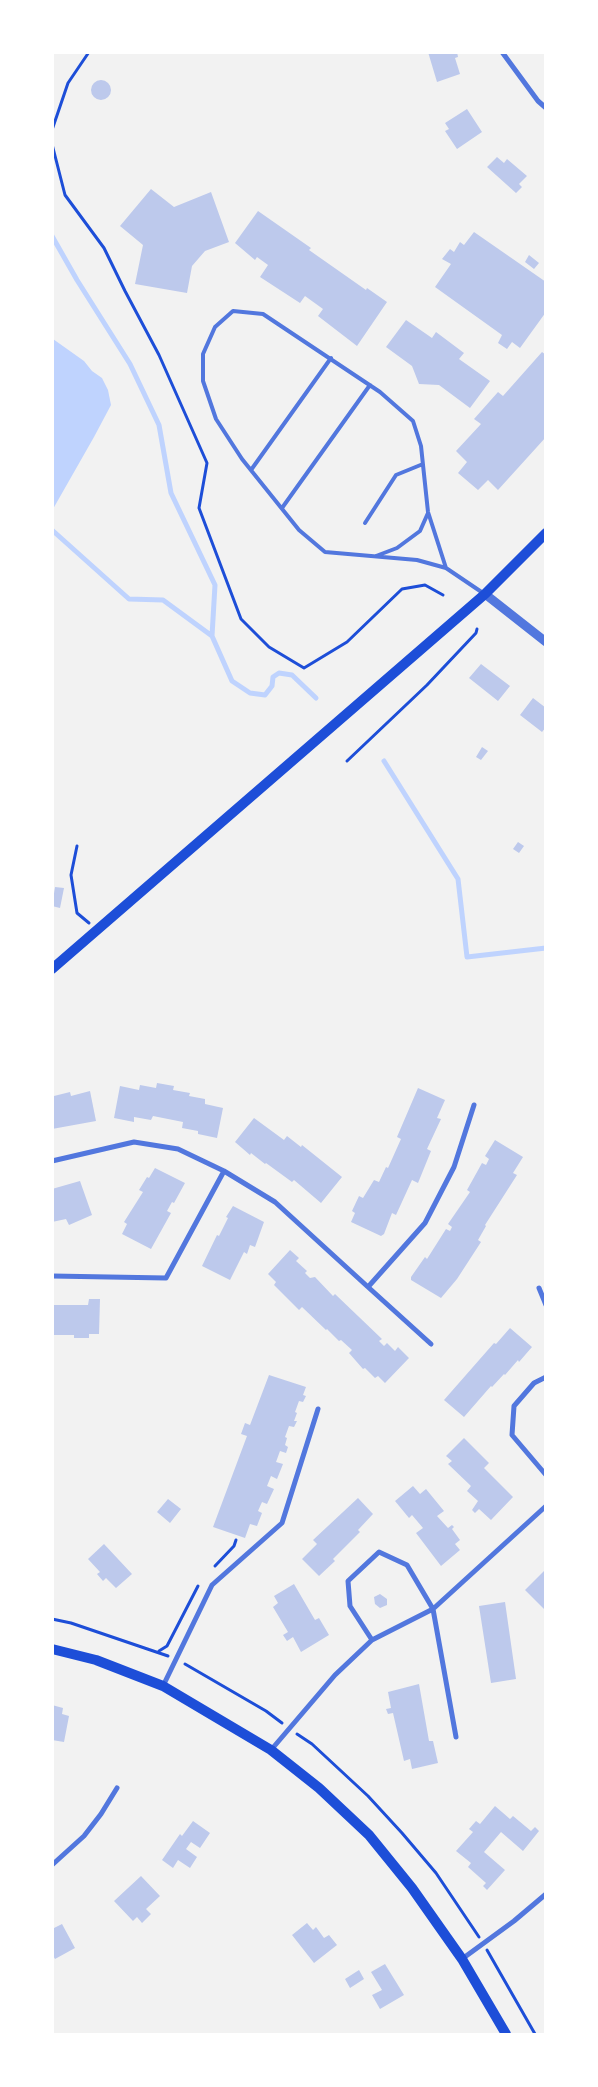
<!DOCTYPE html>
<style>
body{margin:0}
#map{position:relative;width:598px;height:2087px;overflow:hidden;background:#f2f2f2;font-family:"Crimson Pro",serif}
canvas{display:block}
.frame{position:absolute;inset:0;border:54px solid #fff;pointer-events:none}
</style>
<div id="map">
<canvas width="598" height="2087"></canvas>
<div class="frame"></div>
</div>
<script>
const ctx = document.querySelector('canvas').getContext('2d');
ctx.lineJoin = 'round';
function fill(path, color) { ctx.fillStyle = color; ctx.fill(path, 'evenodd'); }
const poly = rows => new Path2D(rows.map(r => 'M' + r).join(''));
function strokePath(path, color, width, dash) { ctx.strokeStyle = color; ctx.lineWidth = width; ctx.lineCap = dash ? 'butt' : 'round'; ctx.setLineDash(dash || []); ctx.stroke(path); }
const water = poly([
 [53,339,84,361,92,371,102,378,108,390,111,405,94,437,53,509]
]);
const stream = poly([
 [52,236,77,280,130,364,159,425,171,493,215,585,212,636,232,681,250,693,265,695,272,686,273,677,279,673,292,675,316,698],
 [52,530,129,599,163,600,212,636],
 [384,761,458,879,467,957,546,948]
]);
const building = poly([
 [428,52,457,52,458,57,455,58,460,74,437,82],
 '91 90a10 10 0 1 1 20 0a10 10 0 1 1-20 0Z',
 [467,109,482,132,457,149,445,131,449,129,445,123],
 [497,157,504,163,507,159,527,176,519,184,522,187,516,193,487,167],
 [151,189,174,207,211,192,229,242,205,251,192,266,187,293,135,284,143,245,120,226],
 [258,211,311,248,309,250,366,290,367,288,387,302,357,346,318,316,323,309,305,296,300,303,260,277,268,265,257,257,255,260,235,243],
 [474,232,546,282,546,312,520,348,512,342,507,349,498,343,502,335,435,287,451,264,442,259,450,249,454,252,460,242,464,245],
 [529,255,539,263,534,269,525,262],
 [406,320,432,338,436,332,464,353,459,359,490,381,470,408,439,385,419,384,412,366,386,347],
 [542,352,546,355,546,437,498,490,488,480,478,490,458,473,467,462,456,451,481,424,474,419,498,392,503,396],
 [481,664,510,686,498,701,469,678],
 [533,698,546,708,546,727,542,732,520,715],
 [482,747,488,751,481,760,476,757],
 [518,842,524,846,519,853,513,849],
 [55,887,64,888,60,908,52,906],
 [157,1083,174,1086,173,1090,190,1093,189,1096,205,1099,205,1104,223,1108,217,1138,198,1134,198,1131,182,1128,183,1122,153,1116,151,1120,134,1117,134,1122,114,1118,120,1086,139,1090,140,1085,156,1088],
 [418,1088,445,1100,437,1118,441,1119,427,1149,431,1151,418,1183,412,1180,396,1215,392,1213,384,1234,381,1236,351,1222,355,1213,352,1211,359,1196,363,1198,374,1180,379,1182,386,1167,388,1168,401,1139,397,1137],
 [90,1091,96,1121,52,1129,54,1096,70,1092,71,1096],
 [254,1118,284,1140,287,1136,301,1147,302,1145,342,1177,321,1203,294,1180,292,1182,266,1163,265,1164,251,1153,250,1155,235,1142],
 [495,1140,523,1157,513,1173,517,1175,485,1225,486,1226,478,1240,481,1242,457,1279,441,1298,411,1280,411,1277,425,1257,427,1259,446,1229,450,1231,452,1227,448,1224,470,1192,467,1190,482,1163,486,1165,489,1159,485,1156],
 [155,1168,185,1183,174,1203,172,1202,167,1211,171,1213,151,1249,122,1234,127,1224,124,1222,143,1192,139,1190,147,1177,149,1178],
 [80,1181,92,1215,69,1225,66,1219,52,1222,52,1189],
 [233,1206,264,1222,255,1247,250,1245,247,1254,244,1252,230,1280,202,1266,217,1235,219,1236,228,1218,226,1217],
 [290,1250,299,1258,296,1261,307,1271,305,1273,310,1278,315,1277,333,1296,335,1294,382,1339,379,1341,384,1346,387,1343,395,1351,398,1347,409,1358,385,1383,378,1376,375,1378,365,1368,363,1369,349,1353,352,1350,341,1340,339,1341,327,1329,326,1330,302,1307,299,1310,274,1285,276,1282,268,1274],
 [89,1299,100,1299,99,1334,89,1334,89,1338,74,1338,74,1335,53,1335,52,1305,88,1305],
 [510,1328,532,1347,519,1362,518,1360,505,1375,504,1374,492,1387,491,1386,464,1417,444,1400,494,1343,496,1344],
 [269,1375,306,1387,303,1395,306,1396,303,1402,299,1401,295,1412,297,1413,294,1421,297,1421,294,1427,289,1426,285,1437,287,1438,285,1445,288,1447,286,1453,280,1451,276,1462,283,1464,277,1479,271,1476,267,1486,274,1489,267,1504,262,1502,258,1511,262,1513,257,1526,250,1524,245,1538,213,1527,247,1436,241,1434,245,1423,250,1425],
 [464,1438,489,1463,484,1468,513,1497,491,1520,479,1509,475,1513,472,1510,478,1501,467,1491,471,1486,448,1464,452,1461,446,1456],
 [413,1486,420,1494,426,1489,444,1511,437,1516,448,1528,452,1525,454,1527,452,1529,460,1540,455,1544,460,1550,441,1566,416,1533,423,1528,412,1515,409,1518,395,1501],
 [358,1498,373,1514,358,1530,360,1532,333,1559,335,1561,319,1576,302,1559,317,1544,313,1540],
 [168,1499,181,1509,170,1523,157,1512],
 [104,1544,132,1574,116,1588,106,1578,103,1581,97,1574,100,1572,88,1559],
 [546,1569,546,1611,525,1590],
 [294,1584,315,1620,319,1618,329,1635,301,1652,293,1637,287,1641,283,1635,288,1632,273,1607,278,1603,274,1596],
 [380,1594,387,1599,387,1605,380,1608,375,1604,374,1597],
 [505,1602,516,1679,491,1683,479,1606],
 [419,1684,429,1741,433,1741,438,1763,412,1769,410,1759,404,1761,393,1713,388,1714,386,1709,391,1708,388,1692],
 [52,1705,63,1708,62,1714,69,1716,64,1742,52,1740],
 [495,1806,510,1819,513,1816,531,1831,535,1827,539,1831,523,1851,501,1832,484,1852,505,1870,487,1890,483,1886,486,1883,468,1867,471,1863,456,1851,473,1832,469,1829,476,1821,480,1824],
 [193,1821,210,1833,200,1848,191,1842,186,1849,197,1857,190,1868,178,1860,173,1868,162,1860,180,1834,182,1836],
 [141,1876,160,1896,146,1909,151,1914,142,1923,137,1917,133,1921,114,1901],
 [307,1923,313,1930,316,1927,324,1938,329,1935,337,1945,314,1963,292,1935],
 [62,1924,75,1948,55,1959,52,1954,52,1929],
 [385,1964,404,1995,380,2009,372,1995,382,1990,371,1972],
 [359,1970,364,1979,350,1988,345,1979]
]);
const path = poly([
 [52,130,68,83,89,52],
 [52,144,65,195,104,248,125,291,159,355,207,463,199,508,241,619,269,647,304,668,347,642,402,589,425,585,443,595],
 [347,761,427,685,476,633,477,629],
 [77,846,71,875,77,913,89,923],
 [215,1566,234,1546,236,1540],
 [52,1619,71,1623,168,1656],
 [159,1651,167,1646,198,1586],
 [185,1664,266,1711,282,1723],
 [297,1734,312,1744,368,1796,402,1833,436,1873,479,1937],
 [487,1950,535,2034]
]);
const service = poly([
 [251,470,331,358],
 [282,508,370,385],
 [365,523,396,475,423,464],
 [376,556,397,548,420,531,428,513],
 [446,568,428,512,421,446,413,421,380,392,263,314,233,311,215,327,203,354,203,381,216,419,242,459,299,530,325,552,417,560,446,568,483,593]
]);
const minor = poly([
 [502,52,538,101,546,108],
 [52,1161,134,1142,178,1149,224,1171,275,1202,368,1287,425,1223,454,1167,474,1105],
 [52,1276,166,1278,224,1171],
 [368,1287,431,1344],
 [539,1288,546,1305],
 [546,1377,534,1383,514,1406,512,1435,546,1475],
 [372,1640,350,1606,348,1581,379,1552,407,1565,433,1609,456,1737],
 [163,1686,212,1585,282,1523,318,1409],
 [271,1750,335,1675,372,1640,433,1609,546,1506],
 [52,1865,84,1836,101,1814,117,1788],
 [462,1959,514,1921,546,1894]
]);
const tertiary = poly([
 [485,594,546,642]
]);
const secondary = poly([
 [52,969,485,594,546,533],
 [52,1649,96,1660,163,1686,271,1750,319,1788,369,1835,412,1888,462,1959,506,2034]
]);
fill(water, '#bfd3fe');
strokePath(stream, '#bfd3fe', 5);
fill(building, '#bdc9ec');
strokePath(path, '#1d4ed8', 3);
strokePath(service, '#5277de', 4);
strokePath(minor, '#5277de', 5);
strokePath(tertiary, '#5277de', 9);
strokePath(secondary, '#1d4ed8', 10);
</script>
